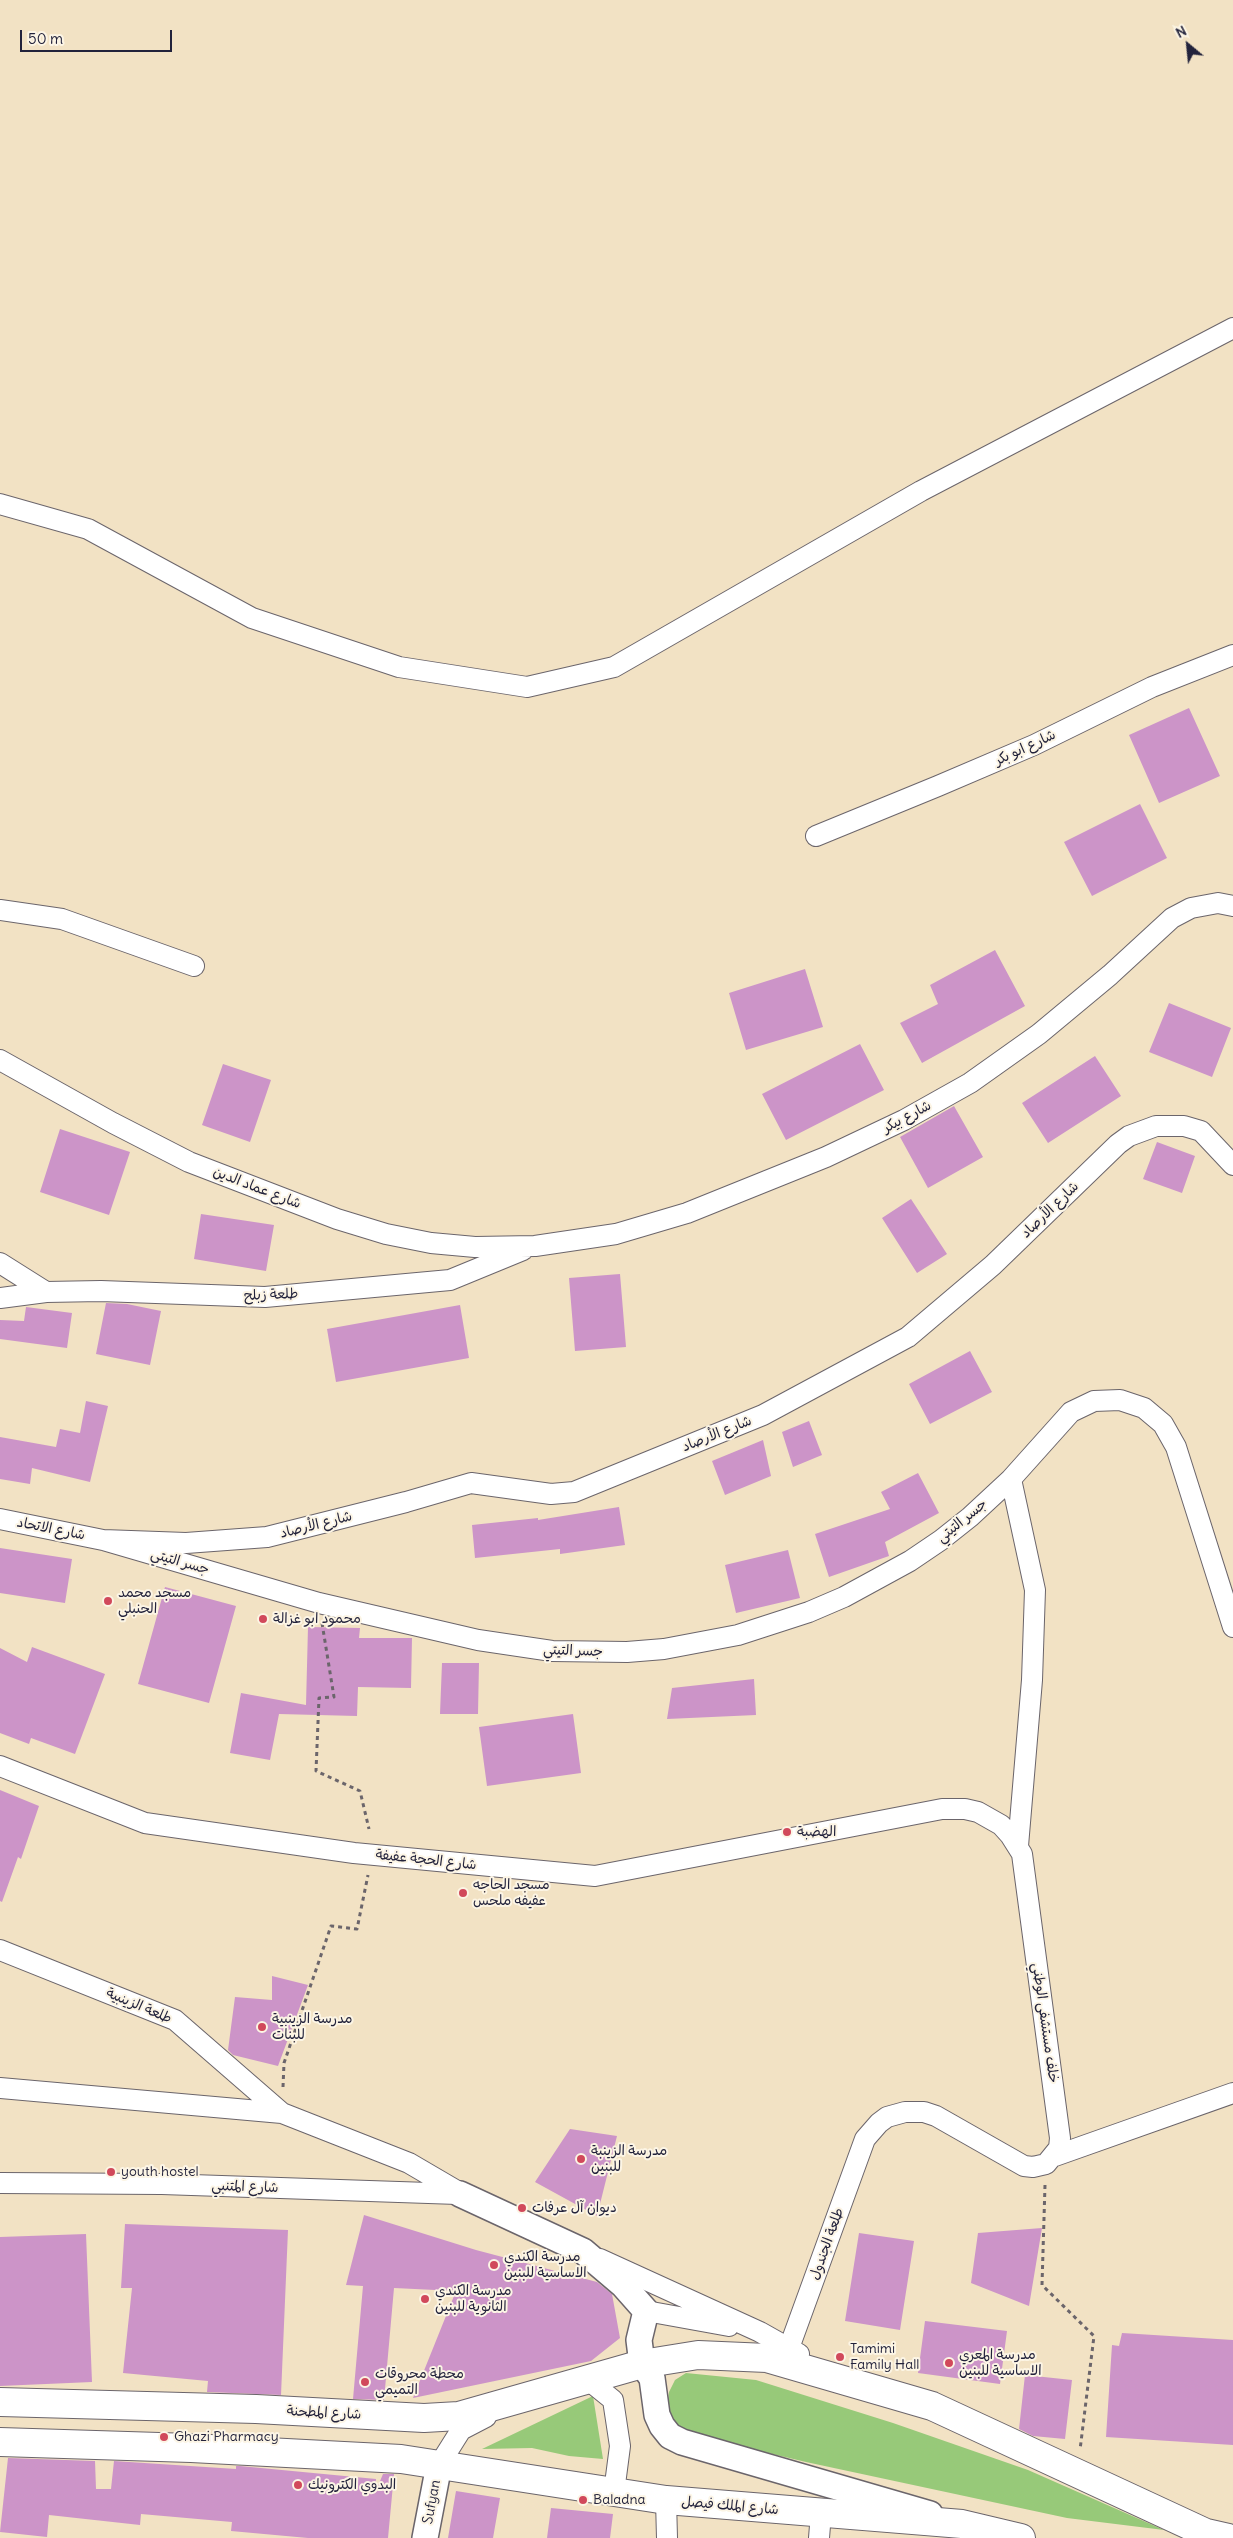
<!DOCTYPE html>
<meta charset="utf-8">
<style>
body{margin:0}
#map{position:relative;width:1233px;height:2538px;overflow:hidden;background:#f2e2c4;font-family:Delius,sans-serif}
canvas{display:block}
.north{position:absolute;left:1163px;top:20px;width:50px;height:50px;-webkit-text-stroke:4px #fcf5e5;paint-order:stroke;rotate:332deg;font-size:14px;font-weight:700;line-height:20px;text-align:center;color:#22223b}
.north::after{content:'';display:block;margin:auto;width:18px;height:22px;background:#22223b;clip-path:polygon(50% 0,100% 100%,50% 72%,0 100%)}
.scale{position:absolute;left:20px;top:30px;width:152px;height:22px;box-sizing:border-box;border:2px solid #22223b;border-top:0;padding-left:6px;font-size:15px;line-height:18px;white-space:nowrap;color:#22223b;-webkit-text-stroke:4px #fcf5e5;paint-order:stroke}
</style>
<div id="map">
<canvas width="1233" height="2538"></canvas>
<div class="north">N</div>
<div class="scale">50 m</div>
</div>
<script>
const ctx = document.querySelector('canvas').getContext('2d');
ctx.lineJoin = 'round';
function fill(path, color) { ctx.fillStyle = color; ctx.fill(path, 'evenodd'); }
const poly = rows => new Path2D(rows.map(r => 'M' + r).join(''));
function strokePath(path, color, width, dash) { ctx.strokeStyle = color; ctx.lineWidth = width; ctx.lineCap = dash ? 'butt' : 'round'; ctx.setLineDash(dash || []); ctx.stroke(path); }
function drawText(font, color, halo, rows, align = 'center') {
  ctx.font = font + ' Delius,"Playpen Sans Arabic",sans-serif'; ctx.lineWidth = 4; ctx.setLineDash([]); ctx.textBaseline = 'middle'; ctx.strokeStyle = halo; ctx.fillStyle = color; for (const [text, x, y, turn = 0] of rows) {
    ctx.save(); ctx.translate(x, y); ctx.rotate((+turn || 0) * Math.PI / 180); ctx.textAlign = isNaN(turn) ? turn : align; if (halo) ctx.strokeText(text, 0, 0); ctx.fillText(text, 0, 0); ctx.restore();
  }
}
const green = poly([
 [686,2373,756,2380,893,2423,1028,2470,1164,2530,1067,2518,806,2462,743,2447,679,2428,666,2412,669,2392,675,2380],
 [593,2396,603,2459,569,2456,532,2448,482,2449]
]);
const building = poly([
 [1189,708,1220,776,1159,803,1129,735],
 [1140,804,1167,858,1092,896,1064,842],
 [995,950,1025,1006,922,1063,900,1023,938,1004,930,985],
 [805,969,823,1027,746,1050,729,993],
 [1169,1003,1231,1028,1212,1077,1149,1052],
 [860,1044,884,1090,786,1140,762,1094],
 [1095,1056,1121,1096,1048,1143,1022,1103],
 [223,1064,271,1080,250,1142,202,1125],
 [954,1106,983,1157,928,1188,900,1137],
 [60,1129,130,1152,109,1215,40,1192],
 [1157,1142,1195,1156,1182,1193,1143,1179],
 [911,1199,947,1254,917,1273,882,1218],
 [201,1214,274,1225,266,1271,194,1259],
 [620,1274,626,1347,575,1351,569,1278],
 [106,1303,127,1304,161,1311,150,1365,96,1354],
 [460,1305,469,1358,336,1382,327,1329],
 [26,1307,72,1313,67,1348,0,1339,0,1320,24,1321],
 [970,1351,992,1392,930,1424,909,1384],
 [86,1401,108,1406,90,1482,32,1468,30,1484,0,1479,0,1437,56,1447,60,1429,80,1433],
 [809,1421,822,1455,793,1467,782,1432],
 [763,1440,771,1476,725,1495,712,1461],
 [918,1473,939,1513,885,1542,889,1556,829,1577,815,1534,890,1509,881,1492],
 [619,1507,625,1545,560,1554,560,1549,475,1558,472,1525,538,1518,538,1520],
 [0,1548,72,1559,65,1603,0,1593],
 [788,1550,800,1598,736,1613,725,1565],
 [165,1587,236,1606,209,1703,138,1684],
 [308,1627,360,1628,359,1638,412,1638,411,1688,358,1687,357,1716,279,1714,270,1760,230,1753,241,1693,306,1705],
 [32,1647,105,1674,75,1754,31,1738,29,1744,0,1733,0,1648,27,1662],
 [442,1663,479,1663,478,1714,440,1714],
 [754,1679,756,1715,667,1719,672,1688],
 [573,1714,581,1773,487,1786,479,1727],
 [0,1790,39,1806,21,1859,18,1857,2,1902,0,1901],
 [272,1976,308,1985,278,2066,233,2055,228,2050,235,1997,272,2000],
 [570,2129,617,2136,597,2216,535,2182],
 [364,2215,476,2250,597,2282,612,2294,620,2338,591,2361,413,2398,456,2291,394,2288,384,2400,353,2399,363,2286,346,2285],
 [125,2224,288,2230,281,2395,207,2392,208,2381,123,2373,132,2288,121,2288],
 [1042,2228,1029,2306,971,2283,978,2233],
 [859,2233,914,2241,900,2330,845,2321],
 [86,2234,92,2382,0,2386,0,2237],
 [925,2321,1007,2331,1000,2384,918,2373],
 [1122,2333,1233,2340,1233,2445,1106,2437,1112,2345,1119,2346],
 [1025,2375,1072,2380,1065,2439,1033,2436,1019,2429],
 [8,2458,95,2461,96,2489,111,2489,114,2461,236,2469,236,2466,240,2466,376,2479,375,2493,383,2474,394,2474,388,2538,308,2538,231,2531,232,2522,141,2514,140,2525,49,2515,47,2537,0,2532],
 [456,2491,500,2498,493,2538,448,2538],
 [551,2508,613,2514,610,2538,547,2538]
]);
const path = poly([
 [322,1623,334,1697,319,1698,316,1771,360,1791,369,1829],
 [283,2087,284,2063,331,1926,357,1929,368,1875],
 [1045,2185,1042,2285,1094,2336,1080,2450]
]);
const minor = poly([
 [0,504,88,529,252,618,399,667,527,687,614,667,921,491,1233,328],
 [816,836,938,786,1034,745,1152,687,1233,655],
 [0,910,62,919,194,966],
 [0,1060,113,1123,189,1162,337,1219,386,1234,431,1243,475,1247,535,1246,616,1234,687,1213,826,1157,904,1120,970,1083,1039,1034,1110,975,1172,918,1191,908,1218,903,1233,906],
 [0,1263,46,1292],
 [0,1298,46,1292,101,1291,265,1297,450,1280,523,1250],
 [0,1519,103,1540,319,1603,478,1640,552,1651,627,1652,664,1649,738,1635,809,1612,844,1597,910,1561,941,1540,970,1517,1011,1479],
 [103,1540,186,1543,267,1537,406,1502,471,1483,551,1494,574,1492,763,1415,908,1337,993,1265,1118,1144,1129,1136,1156,1126,1184,1126,1201,1131,1233,1165],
 [0,1766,145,1823,354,1853,595,1876,942,1809,965,1809,978,1812,1001,1825,1010,1835,1022,1854,1060,2138,1059,2148,1046,2164,1033,2167,1024,2166,936,2116,924,2112,905,2112,887,2117,879,2123,865,2139,789,2348],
 [1018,1846,1032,1680,1035,1590,1011,1479,1071,1412,1094,1401,1120,1400,1144,1408,1163,1424,1176,1447,1233,1627],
 [0,1950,175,2020,282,2113],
 [0,2088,282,2113,409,2163,474,2201],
 [1055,2156,1233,2093],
 [0,2183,162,2184,458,2194],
 [600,2259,760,2332,799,2354],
 [646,2311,729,2326],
 [587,2379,613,2400,620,2446,614,2492],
 [439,2465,461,2430,486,2417],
 [666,2500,667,2538],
 [819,2538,821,2513]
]);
const tertiary = poly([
 [460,2194,583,2251,623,2285,646,2311,639,2340,642,2364,652,2378,657,2415,662,2426,670,2436,682,2442,930,2514],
 [425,2538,439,2465]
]);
const secondary = poly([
 [0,2402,256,2409,424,2418,459,2416,642,2364,698,2355,767,2358,932,2406,1206,2533,1228,2538],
 [0,2442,191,2448,401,2459,666,2500,962,2524,1021,2538]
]);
const markers = [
 [108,1601,5,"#d1495b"],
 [263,1619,5,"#d1495b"],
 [787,1832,5,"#d1495b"],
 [463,1893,5,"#d1495b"],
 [262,2027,5,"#d1495b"],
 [581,2159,5,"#d1495b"],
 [111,2172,5,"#d1495b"],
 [522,2208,5,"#d1495b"],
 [494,2265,5,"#d1495b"],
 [425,2299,5,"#d1495b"],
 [840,2357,5,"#d1495b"],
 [949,2363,5,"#d1495b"],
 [365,2382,5,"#d1495b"],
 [164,2437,5,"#d1495b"],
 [298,2485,5,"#d1495b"],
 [583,2500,5,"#d1495b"]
];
const streetNames = [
 ["شارع ابو بكر",1025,748,-25],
 ["شارع بيكر",907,1117,-28],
 ["شارع عماد الدين",257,1188,21],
 ["شارع الأرصاد",1050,1210,-44],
 ["طلعة زبلح",271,1295,-2],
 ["شارع الأرصاد",717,1434,-22],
 ["جسر التيتي",962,1521,-39],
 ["شارع الأرصاد",316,1525,-14],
 ["شارع الاتحاد",51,1529,11],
 ["جسر التيتي",180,1562,16],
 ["جسر التيتي",573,1651,2],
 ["شارع الحجة عفيفة",426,1860,6],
 ["طلعة الزينبية",139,2006,23],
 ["خلف مستشفى الوطني",1045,2023,82],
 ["شارع المتنبي",245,2187,2],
 ["طلعة الجندول",827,2244,-70],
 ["شارع المطحنة",324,2413,3],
 ["Sufyan",432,2502,-79],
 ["شارع الملك فيصل",730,2506,5]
];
const poiNames = [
 ["مسجد محمد",118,1593],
 ["الحنبلي",118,1609],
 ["محمود ابو غزالة",273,1619],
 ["الهضبة",797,1832],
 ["مسجد الحاجه",473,1885],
 ["عفيفه ملحس",473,1901],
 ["مدرسة الزينبية",272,2019],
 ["للبنات",272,2035],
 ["مدرسة الزينبة",591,2151],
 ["للبنين",591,2167],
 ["youth hostel",121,2172],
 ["ديوان آل عرفات",532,2208],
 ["مدرسة الكندي",504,2257],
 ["الاساسية للبنين",504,2273],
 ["مدرسة الكندي",435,2291],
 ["الثانوية للبنين",435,2307],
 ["Tamimi",850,2349],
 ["Family Hall",850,2365],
 ["مدرسة المعري",959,2355],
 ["الاساسية للبنين",959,2371],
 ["محطة محروقات",375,2374],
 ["التميمي",375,2390],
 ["Ghazi Pharmacy",174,2437],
 ["البدوي الكترونيك",308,2485],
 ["Baladna",593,2500]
];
fill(green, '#97c979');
fill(building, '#cc94c8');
strokePath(minor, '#6b656b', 22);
strokePath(tertiary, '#6b656b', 28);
strokePath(secondary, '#6b656b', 30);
strokePath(path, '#6b656b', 3, [4, 4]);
strokePath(minor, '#fff', 20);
strokePath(tertiary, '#fff', 25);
strokePath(secondary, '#fff', 28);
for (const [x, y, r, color] of markers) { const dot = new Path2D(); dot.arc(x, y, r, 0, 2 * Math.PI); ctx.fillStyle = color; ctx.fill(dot); strokePath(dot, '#fcf5e5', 2); }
drawText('14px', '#22223b', '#fcf5e5', streetNames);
drawText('14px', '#22223b', '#fcf5e5', poiNames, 'left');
</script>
